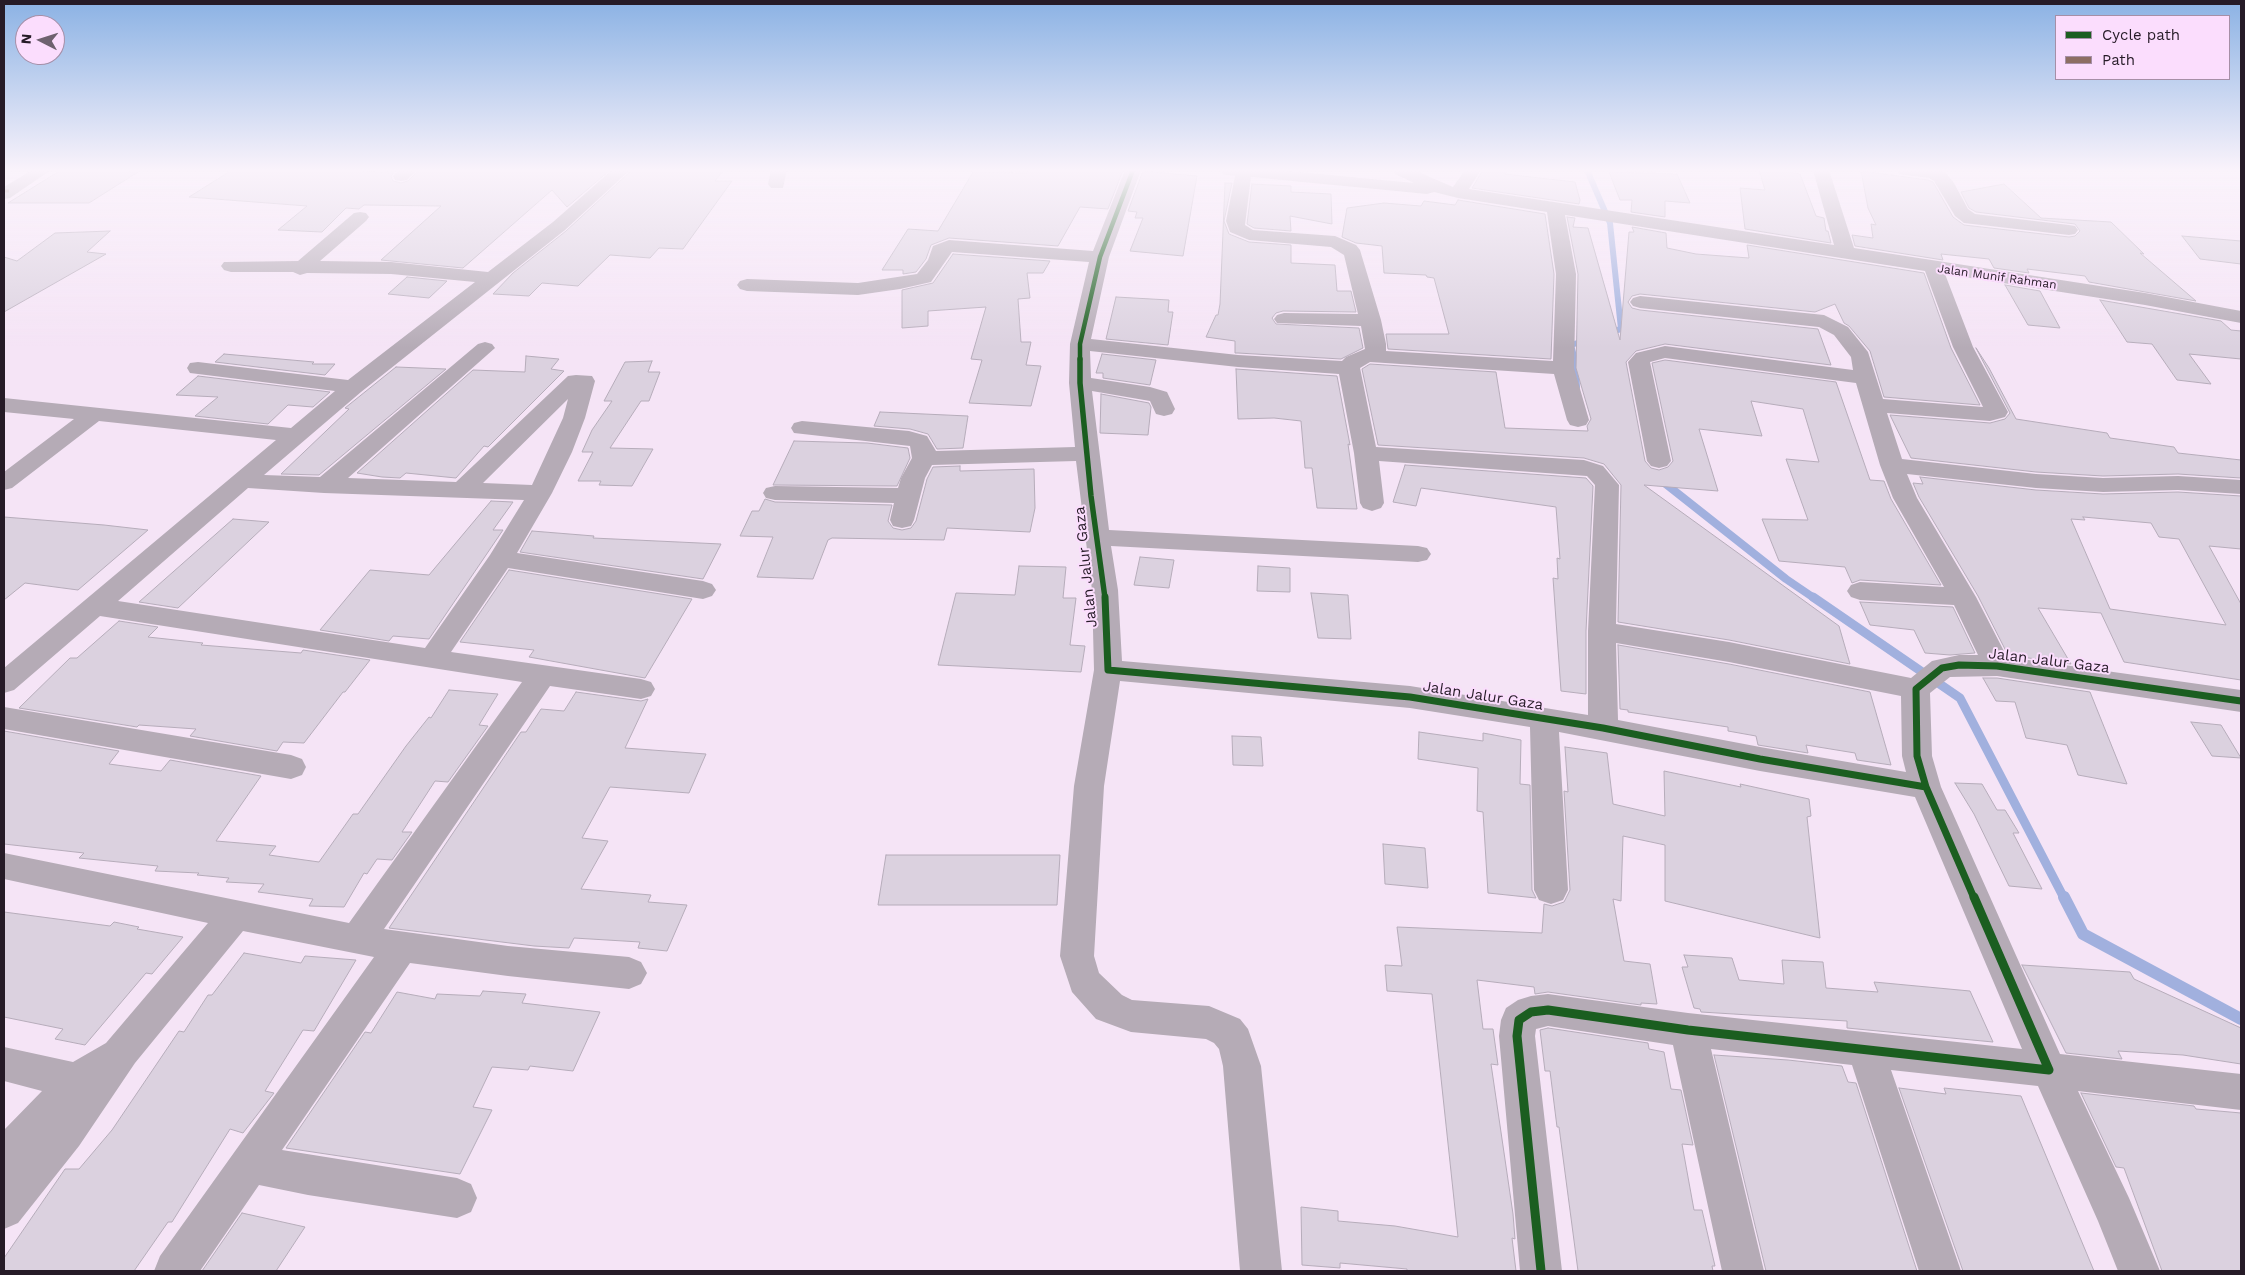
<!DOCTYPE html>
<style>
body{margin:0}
#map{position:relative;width:2245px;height:1275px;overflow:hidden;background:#f5e4f6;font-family:"Work Sans",sans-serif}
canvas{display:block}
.frame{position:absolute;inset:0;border:5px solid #261b27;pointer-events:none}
.legend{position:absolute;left:2055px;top:15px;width:175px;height:65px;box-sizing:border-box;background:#fbddfd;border:1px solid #a68fa7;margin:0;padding:6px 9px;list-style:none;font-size:15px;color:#261b27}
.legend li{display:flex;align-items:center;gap:10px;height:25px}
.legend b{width:25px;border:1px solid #a68fa7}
.north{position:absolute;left:15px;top:15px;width:50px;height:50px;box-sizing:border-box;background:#fbddfd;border:1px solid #a68fa7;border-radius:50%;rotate:275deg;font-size:14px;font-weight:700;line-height:20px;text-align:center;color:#261b27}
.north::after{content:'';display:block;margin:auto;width:18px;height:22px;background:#6e616f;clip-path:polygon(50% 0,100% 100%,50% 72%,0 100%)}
</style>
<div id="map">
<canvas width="2245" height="1275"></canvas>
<div class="frame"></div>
<ul class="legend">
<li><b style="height:6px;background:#1b5e20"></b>Cycle path</li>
<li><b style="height:6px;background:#8d6e63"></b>Path</li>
</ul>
<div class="north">N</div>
</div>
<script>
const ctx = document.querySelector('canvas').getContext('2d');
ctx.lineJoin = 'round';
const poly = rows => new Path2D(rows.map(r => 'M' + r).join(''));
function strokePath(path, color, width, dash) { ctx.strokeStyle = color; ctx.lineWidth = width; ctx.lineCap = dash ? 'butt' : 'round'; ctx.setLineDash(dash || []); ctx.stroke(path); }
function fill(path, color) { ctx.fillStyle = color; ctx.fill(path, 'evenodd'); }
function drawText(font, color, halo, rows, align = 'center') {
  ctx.font = font + ' "Work Sans",sans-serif'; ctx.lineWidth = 4; ctx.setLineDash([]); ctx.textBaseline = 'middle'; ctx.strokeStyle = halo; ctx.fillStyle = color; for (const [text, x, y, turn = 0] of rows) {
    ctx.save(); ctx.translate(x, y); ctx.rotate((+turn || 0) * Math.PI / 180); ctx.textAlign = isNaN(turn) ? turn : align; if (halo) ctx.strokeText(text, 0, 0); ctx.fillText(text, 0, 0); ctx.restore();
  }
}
const streamFar3 = poly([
 [1587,170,1610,223,1621,329,1607,333],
 [1575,360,1571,345,1587,340]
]);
const streamFar2 = poly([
 [1574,359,1576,387],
 [1662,481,1786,579,1814,598]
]);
const streamFar1 = poly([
 [1813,597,1960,698,2064,898]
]);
const stream = poly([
 [2064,897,2083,934,2241,1019]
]);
const building = poly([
 [61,170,131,170,128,172,138,172,89,203,8,203,61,170],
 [232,170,342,170,394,173,391,176,393,181,401,183,408,181,419,170,610,170,567,207,552,190,463,268,381,260,441,206,364,205,359,209,346,208,322,232,278,230,307,206,189,197,232,170],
 [632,170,724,170,715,181,732,181,683,249,659,248,650,258,610,255,578,286,542,283,529,296,493,294,513,273,566,231,632,170],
 [1028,170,1123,170,1108,209,1080,207,1058,246,949,238,931,245,926,259,916,272,903,274,903,270,882,270,908,229,938,231,973,172,1027,173,1028,170],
 [1483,170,1508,170,1505,174,1575,182,1580,200,1579,204,1472,188,1483,170],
 [1759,170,1792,170,1793,173,1800,174,1816,216,1824,218,1826,231,1828,231,1831,243,1745,229,1740,188,1765,190,1759,170],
 [1143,171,1197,176,1183,256,1130,251,1143,218,1135,218,1137,212,1128,211,1143,171],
 [1861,171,1928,180,1933,182,1953,217,1964,225,2069,237,2075,236,2080,231,2075,224,1976,212,1969,208,1961,192,2004,184,2041,218,2111,222,2144,254,2140,253,2196,301,2089,282,2085,276,2027,269,2029,273,1994,268,1989,259,1941,254,1943,260,1855,246,1852,235,1873,238,1871,224,1876,225,1868,208,1861,171],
 [1609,172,1677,174,1690,203,1665,201,1665,217,1631,212,1632,200,1620,200,1609,172],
 [1225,183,1232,183,1224,221,1229,234,1249,242,1291,245,1291,263,1335,265,1337,291,1351,291,1356,312,1283,311,1276,313,1272,318,1276,324,1359,328,1363,348,1341,359,1238,353,1235,353,1235,341,1206,337,1216,315,1218,315,1220,304,1225,183],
 [1252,184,1291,186,1291,192,1331,194,1332,224,1290,216,1291,231,1254,228,1247,224,1252,184],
 [1458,200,1545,214,1554,274,1551,359,1388,349,1386,334,1449,334,1434,278,1427,277,1426,275,1384,273,1382,246,1356,243,1342,237,1347,208,1384,203,1421,206,1424,201,1455,205,1458,200],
 [1567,217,1575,218,1573,227,1588,228,1620,340,1629,232,1634,232,1632,227,1666,233,1667,248,1696,254,1749,258,1747,245,1924,273,1951,348,1980,405,1884,397,1870,351,1849,326,1844,323,1835,304,1815,312,1640,294,1632,296,1628,302,1632,308,1640,310,1818,329,1831,365,1665,344,1636,351,1626,362,1645,461,1651,468,1659,470,1668,467,1673,461,1652,363,1665,360,1836,382,1870,480,1884,481,1891,499,1941,585,1860,580,1852,583,1845,567,1779,561,1762,519,1808,520,1786,459,1819,462,1803,409,1751,401,1762,436,1699,429,1718,491,1644,485,1839,626,1850,664,1729,640,1618,622,1621,485,1604,464,1584,458,1378,445,1362,369,1370,364,1496,372,1505,428,1588,431,1587,426,1591,419,1576,368,1578,274,1567,217],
 [110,231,87,252,106,254,4,312,4,257,17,261,55,233,110,231],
 [2182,236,2241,241,2241,264,2200,259,2182,236],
 [953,254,1050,261,1043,273,1027,273,1030,298,1018,299,1021,342,1031,342,1026,365,1041,366,1031,406,969,403,982,360,971,359,986,307,928,311,928,326,902,328,902,290,933,283,953,254],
 [407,277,447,281,429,298,388,294,407,277],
 [2005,285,2040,291,2060,328,2028,325,2005,285],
 [1116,297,1169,300,1168,312,1173,312,1168,345,1106,339,1116,297],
 [2100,300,2221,321,2231,330,2241,331,2241,359,2189,354,2211,384,2177,380,2152,344,2127,342,2100,300],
 [1976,348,1989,368,2016,419,2107,433,2110,438,2174,447,2178,453,2241,460,2241,478,2178,474,2103,476,2036,472,1911,458,1890,415,1990,423,2005,419,2010,413,1976,348],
 [224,354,314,362,312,364,335,364,325,375,215,362,224,354],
 [1102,354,1156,360,1150,385,1103,378,1103,373,1096,373,1102,354],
 [526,356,559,359,551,369,564,371,488,447,484,446,456,478,406,473,400,478,382,477,357,473,473,370,525,372,526,356],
 [652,361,648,372,660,372,649,401,641,401,610,448,653,449,632,486,599,485,601,481,578,481,593,452,582,452,592,430,612,401,604,401,625,362,652,361],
 [396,367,446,369,319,475,281,474,349,409,345,408,396,367],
 [1236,369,1337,376,1350,445,1348,444,1357,509,1317,508,1312,468,1305,468,1301,421,1274,418,1238,419,1236,369],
 [198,376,330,392,313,407,288,405,268,424,195,416,218,397,176,395,198,376],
 [1101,394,1149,403,1151,407,1148,435,1100,433,1101,394],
 [880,412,968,416,963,448,937,449,928,434,910,429,874,426,880,412],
 [794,441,867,443,908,448,910,458,897,486,773,485,794,441],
 [1405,465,1586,478,1593,486,1586,631,1586,694,1561,691,1553,578,1558,579,1557,558,1560,559,1556,507,1421,488,1416,506,1393,502,1405,465],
 [960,466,960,471,1034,469,1035,508,1030,532,947,528,944,540,832,538,828,540,813,579,757,577,773,537,740,536,752,511,759,511,765,499,775,502,892,505,888,521,893,528,902,530,911,528,916,521,927,479,933,467,960,466],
 [1920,477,2036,490,2103,494,2178,492,2241,496,2241,549,2209,546,2241,604,2241,680,2124,662,2101,613,2038,608,2071,664,2008,655,1978,596,1919,497,1913,483,1923,484,1920,477],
 [2083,517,2151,523,2159,537,2179,539,2226,625,2110,609,2071,519,2085,520,2083,517],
 [491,501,513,502,493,530,503,530,429,639,393,636,389,641,320,630,370,570,429,575,491,501],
 [4,517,104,525,148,530,78,590,25,583,4,600,4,517],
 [233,519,269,522,178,608,139,602,233,519],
 [532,531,594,536,593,538,721,544,703,579,520,552,532,531],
 [1140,557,1174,560,1169,588,1134,585,1140,557],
 [1019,566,1066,567,1063,598,1076,598,1070,645,1085,646,1081,672,938,665,956,593,1015,595,1019,566],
 [1258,566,1290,568,1290,592,1257,591,1258,566],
 [509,570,692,599,645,678,529,657,534,650,460,642,509,570],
 [1311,593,1348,595,1351,639,1318,638,1311,593],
 [1860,602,1953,607,1975,653,1950,655,1925,653,1914,630,1870,625,1860,602],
 [119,621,158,627,148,637,203,643,201,645,301,653,303,650,370,660,345,692,343,692,304,743,283,742,277,751,190,736,196,729,139,725,137,727,19,708,70,658,77,658,119,621],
 [1618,645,1729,664,1870,692,1891,765,1857,760,1855,753,1806,745,1808,753,1758,745,1756,736,1728,731,1728,727,1628,712,1628,710,1620,709,1618,645],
 [1983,678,1997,678,2090,692,2127,784,2078,775,2067,745,2026,738,2015,702,1996,701,1983,678],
 [449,690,498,694,479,725,488,726,448,782,435,781,402,832,412,832,392,860,377,859,367,874,364,873,344,907,309,906,313,899,258,892,264,884,226,882,229,878,197,875,199,873,155,871,158,866,79,858,84,853,4,844,4,731,119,751,109,764,161,771,170,760,261,776,216,841,276,846,269,855,319,862,353,814,358,814,406,746,429,717,431,718,449,690],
 [576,692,641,701,648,699,625,748,706,754,689,793,610,787,582,838,608,841,581,889,651,895,648,902,687,905,667,951,638,948,640,942,574,938,569,948,534,946,389,928,521,732,526,732,541,709,564,711,576,692],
 [2191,722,2221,725,2241,758,2212,756,2191,722],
 [1419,732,1483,741,1483,733,1521,740,1520,784,1530,785,1532,890,1536,898,1488,893,1483,812,1477,811,1478,768,1418,759,1419,732],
 [1232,736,1261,737,1263,766,1233,765,1232,736],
 [1565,747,1607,753,1613,804,1665,816,1664,771,1741,787,1740,784,1809,799,1811,816,1807,817,1820,938,1665,901,1665,845,1623,836,1621,901,1613,899,1624,961,1650,964,1657,1004,1641,1003,1641,1005,1548,992,1535,994,1534,987,1477,980,1483,1029,1493,1029,1498,1065,1491,1064,1513,1214,1515,1239,1512,1238,1516,1271,1407,1271,1407,1269,1340,1263,1340,1268,1302,1265,1301,1207,1338,1211,1338,1221,1395,1226,1458,1237,1432,994,1387,991,1385,965,1402,966,1397,927,1542,933,1544,904,1552,906,1564,902,1570,890,1564,791,1568,792,1565,747],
 [1955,783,1982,784,1997,810,2005,810,2019,833,2013,833,2042,889,2009,886,1974,814,1955,783],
 [1383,844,1425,848,1428,888,1385,884,1383,844],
 [886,855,1060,855,1057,905,878,905,886,855],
 [4,912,110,926,114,922,139,927,137,929,183,937,152,974,146,973,85,1045,55,1039,63,1029,4,1017,4,912],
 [244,953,301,963,305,956,356,960,314,1031,303,1030,265,1091,274,1093,243,1133,230,1129,172,1222,168,1222,134,1271,4,1271,4,1258,65,1169,79,1169,112,1130,179,1031,184,1032,208,995,212,995,244,953],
 [1684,955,1732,958,1739,980,1784,984,1782,960,1823,962,1826,988,1878,992,1874,982,1970,991,1993,1042,1847,1028,1847,1021,1701,1012,1700,1009,1694,1008,1682,967,1688,967,1684,955],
 [2022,965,2130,972,2134,979,2241,1028,2241,1064,2183,1055,2118,1051,2122,1059,2066,1053,2022,965],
 [483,991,526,994,522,1003,600,1012,573,1071,530,1066,528,1070,492,1067,473,1107,492,1110,460,1174,286,1148,365,1032,371,1033,397,992,435,999,437,994,480,996,483,991],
 [1548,1028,1648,1043,1649,1049,1664,1052,1671,1089,1681,1090,1693,1145,1682,1144,1694,1210,1702,1210,1715,1266,1712,1266,1713,1271,1578,1271,1559,1127,1557,1127,1550,1071,1545,1071,1540,1030,1548,1028],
 [1714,1055,1788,1060,1842,1066,1848,1082,1856,1083,1917,1271,1766,1271,1714,1055],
 [1899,1088,1946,1094,1944,1088,2021,1096,2094,1271,1963,1271,1899,1088],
 [2081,1093,2194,1106,2196,1109,2241,1113,2241,1271,2162,1271,2124,1168,2116,1167,2081,1093],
 [242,1213,305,1227,276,1271,202,1271,242,1213]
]);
const minor = poly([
 [32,170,51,170,10,198,4,199,4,187,32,170],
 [399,170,417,170,407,180,401,181,395,180,393,176,399,170],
 [612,170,630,170,565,230,361,392,264,475,320,477,478,344,485,342,492,344,495,348,348,478,456,482,568,376,576,375,592,376,595,381,585,418,572,452,552,493,517,553,703,581,712,584,716,590,712,596,703,599,508,568,451,652,641,679,651,682,655,689,651,696,641,699,550,686,384,929,508,946,629,957,641,962,647,973,641,984,629,989,508,976,410,963,282,1150,457,1178,471,1184,477,1198,471,1212,457,1218,308,1195,259,1185,200,1271,154,1271,160,1256,374,957,243,931,135,1063,79,1146,18,1223,4,1229,4,1130,42,1091,4,1081,4,1047,73,1062,106,1043,208,923,4,879,4,853,349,923,522,682,100,616,14,690,4,693,4,668,276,440,99,421,12,488,4,490,4,472,74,419,4,412,4,398,291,428,335,391,198,374,190,373,187,368,190,363,198,362,348,380,475,282,391,274,307,273,300,275,293,272,231,272,224,270,221,266,224,262,298,261,354,213,360,212,366,213,369,217,366,221,320,261,391,262,488,272,553,222,612,170],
 [568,399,563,418,532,485,483,483,568,399],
 [248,488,324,493,524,500,490,555,425,648,118,601,248,488],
 [771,170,787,170,783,188,771,188,768,184,771,170],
 [1125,170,1141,170,1109,257,1091,339,1238,355,1342,361,1346,357,1365,349,1361,326,1277,323,1274,319,1277,315,1284,313,1358,314,1344,255,1331,247,1249,240,1230,232,1226,221,1235,176,1223,174,1221,170,1278,170,1414,183,1395,174,1393,170,1414,170,1453,187,1465,170,1481,170,1469,189,1834,245,1813,170,1829,170,1854,248,2145,293,2241,311,2241,323,2145,305,1945,274,1973,347,2008,412,2005,417,1990,421,1887,413,1902,459,2036,474,2103,478,2178,476,2241,480,2241,494,2178,490,2103,492,2036,488,1907,474,1917,498,1976,597,2007,657,2241,690,2241,712,1997,676,1950,677,1930,693,1932,756,1941,787,2060,1054,2241,1074,2241,1110,2078,1091,2129,1198,2160,1271,2118,1271,2098,1221,2038,1086,1891,1070,1961,1271,1919,1271,1852,1065,1711,1049,1764,1271,1722,1271,1673,1045,1548,1026,1536,1029,1535,1036,1562,1271,1520,1271,1499,1036,1501,1020,1506,1008,1518,1000,1531,996,1548,994,1688,1013,2022,1049,1915,797,1760,771,1559,732,1568,890,1563,900,1551,904,1539,900,1534,890,1530,727,1410,708,1120,681,1104,786,1094,956,1099,973,1122,995,1132,1000,1209,1006,1240,1019,1248,1029,1261,1066,1282,1271,1240,1271,1223,1066,1219,1049,1214,1043,1206,1039,1131,1032,1096,1019,1072,992,1060,956,1074,786,1094,670,1092,590,1076,461,932,465,925,478,914,520,911,526,902,528,893,526,890,520,894,503,775,500,766,498,763,493,766,488,775,486,898,488,901,478,912,458,910,446,794,433,791,428,794,423,802,421,909,431,927,436,936,451,1075,447,1069,383,1070,344,1089,262,952,252,931,282,900,289,858,295,747,291,740,289,737,285,740,281,747,279,858,283,917,274,928,260,933,246,949,240,1093,251,1125,170],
 [1251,177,1427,194,1434,192,1458,198,1547,212,1556,274,1553,361,1386,351,1386,344,1381,320,1360,250,1356,245,1335,236,1253,230,1245,225,1251,177],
 [1565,215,1925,271,1953,347,1983,407,1883,399,1868,352,1848,327,1824,315,1640,296,1633,298,1630,302,1633,306,1640,308,1819,327,1834,335,1851,357,1853,370,1665,346,1636,353,1628,362,1647,461,1651,466,1659,468,1667,466,1671,461,1650,362,1665,358,1856,383,1880,465,1893,498,1944,587,1860,582,1851,585,1847,591,1851,597,1860,600,1954,605,1978,655,1959,655,1932,661,1911,678,1729,642,1616,624,1619,485,1603,466,1584,460,1376,447,1360,368,1370,362,1554,374,1567,420,1570,425,1578,427,1586,425,1589,420,1574,368,1576,274,1565,215],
 [1090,351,1238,367,1339,374,1354,453,1360,503,1363,508,1372,511,1381,508,1384,503,1379,461,1587,476,1595,485,1588,631,1588,715,1410,686,1122,661,1118,590,1111,546,1418,562,1427,560,1431,554,1427,548,1418,546,1109,530,1092,391,1150,401,1156,414,1164,416,1172,414,1175,409,1167,392,1150,387,1091,378,1090,351],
 [1616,643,1729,662,1901,696,1902,756,1906,772,1760,747,1618,720,1616,643],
 [1897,170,1939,170,1946,173,1954,183,1968,209,1975,214,2069,225,2075,226,2078,230,2075,234,2069,235,1964,223,1955,216,1934,181,1929,178,1899,174,1897,170],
 [4,707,291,755,302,759,306,767,302,775,291,779,4,729,4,707]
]);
const quiet = poly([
 [4,191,9,191]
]);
const cyclewayFar3 = poly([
 [1080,360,1080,344,1100,257,1133,170]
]);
const cyclewayFar2 = poly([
 [1080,359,1080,383,1091,496,1105,598]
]);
const cyclewayFar1 = poly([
 [1105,597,1108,670,1410,697,1603,728,1760,759,1926,787,1917,756,1916,689,1942,668,1959,665,1997,666,2241,701],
 [1926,787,1974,898]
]);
const cycleway = poly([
 [1541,1271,1517,1036,1519,1020,1531,1012,1548,1010,1688,1030,2049,1070,1974,897]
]);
const farStreetnames = [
 ["Jalan Munif Rahman",1997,277,8]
];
const streetNames = [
 ["Jalan Jalur Gaza",1086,567,-96],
 ["Jalan Jalur Gaza",2049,661,7],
 ["Jalan Jalur Gaza",1483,696,9]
];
strokePath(streamFar3, '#a1b0de', 6);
strokePath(streamFar2, '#a1b0de', 8);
strokePath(streamFar1, '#a1b0de', 9);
strokePath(stream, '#a1b0de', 12);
fill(building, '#dbd1df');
strokePath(building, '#b6acba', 1);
fill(minor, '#b5abb6');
strokePath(quiet, '#8d6e63', 3, [7, 3]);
strokePath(cyclewayFar3, '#1b5e20', 4.5);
strokePath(cyclewayFar2, '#1b5e20', 5.5);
strokePath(cyclewayFar1, '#1b5e20', 7);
strokePath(cycleway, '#1b5e20', 9);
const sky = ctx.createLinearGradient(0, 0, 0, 348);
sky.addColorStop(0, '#8bb2e4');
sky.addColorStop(0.49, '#faf3fb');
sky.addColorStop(1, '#faf3fb00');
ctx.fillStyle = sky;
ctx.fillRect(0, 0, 2245, 348);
drawText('12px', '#261b27', '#fbddfd', farStreetnames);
drawText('15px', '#261b27', '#fbddfd', streetNames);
</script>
